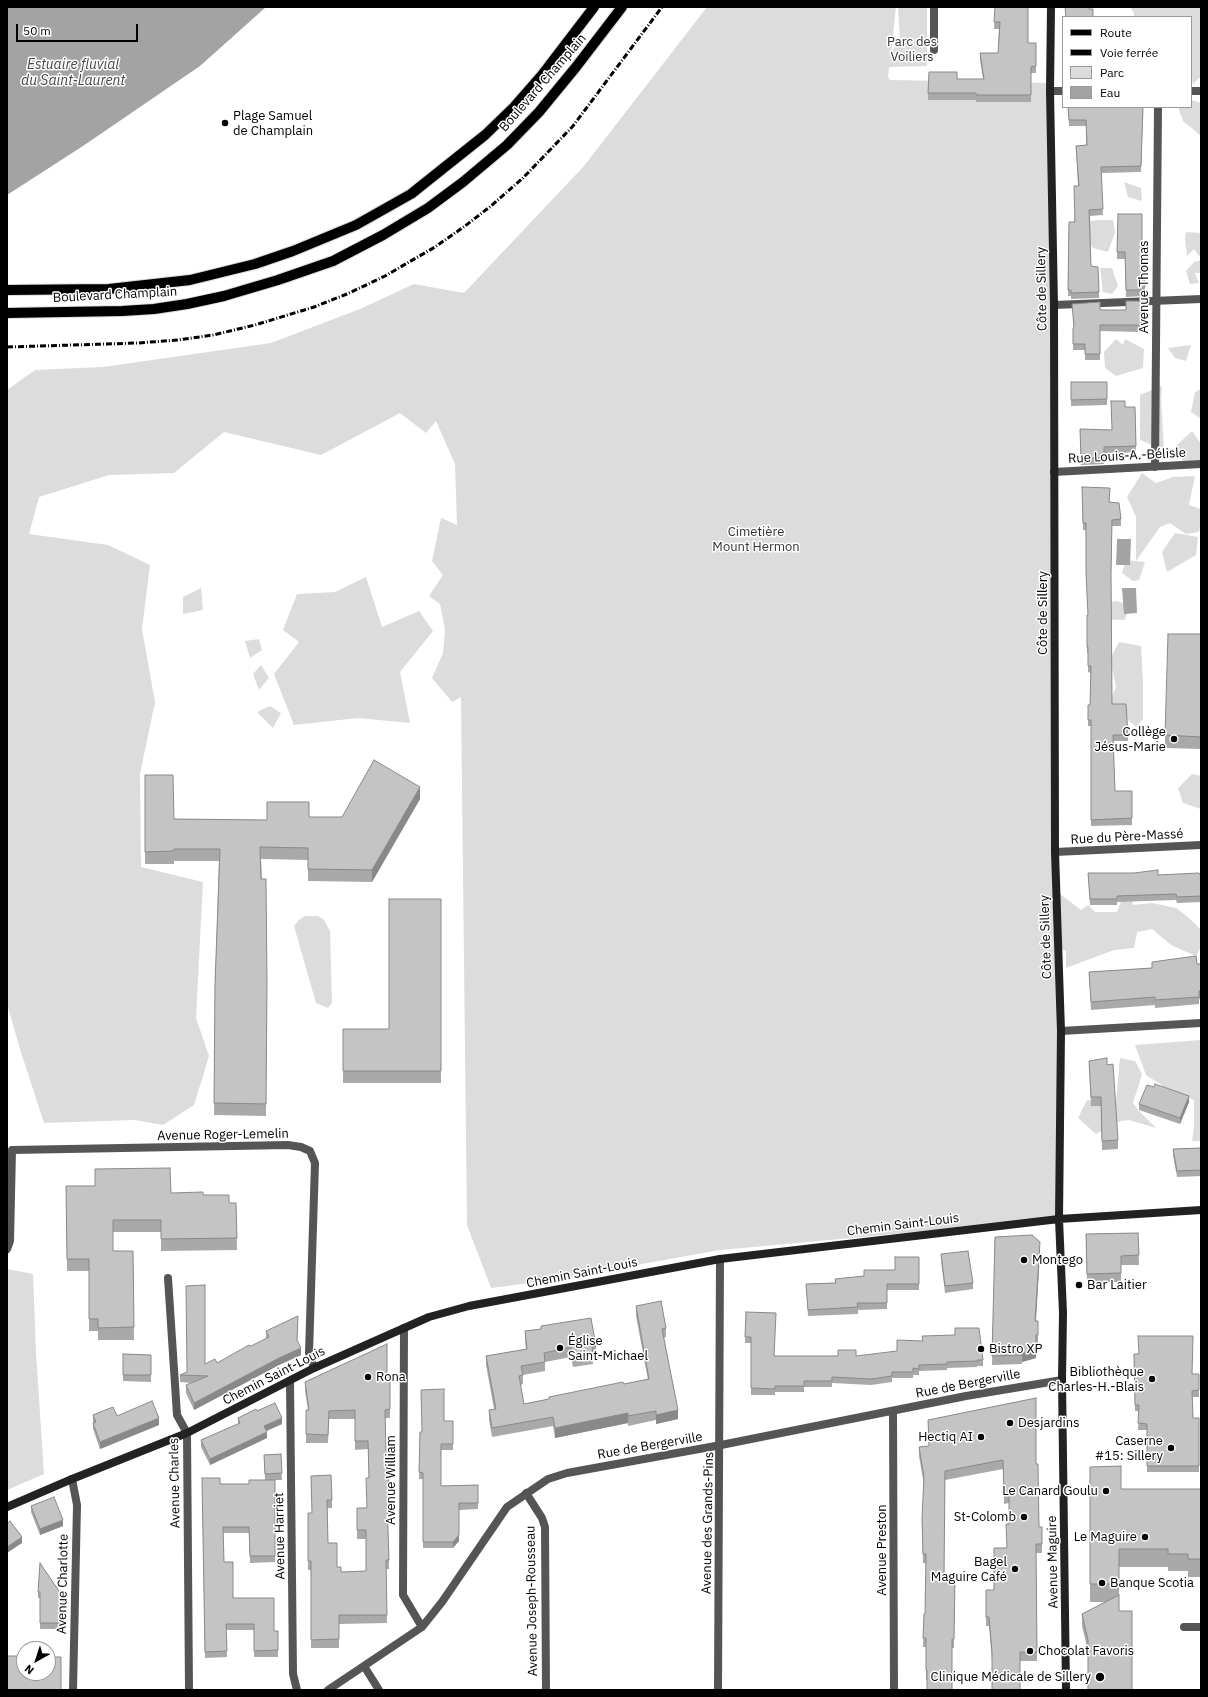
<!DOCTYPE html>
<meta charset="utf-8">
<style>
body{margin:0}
#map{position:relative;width:1208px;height:1697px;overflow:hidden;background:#fff;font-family:"IBM Plex Sans",sans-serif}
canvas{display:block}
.frame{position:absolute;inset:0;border:8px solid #000;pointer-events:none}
.legend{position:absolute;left:1062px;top:16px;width:130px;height:92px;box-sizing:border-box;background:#fff;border:1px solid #999;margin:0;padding:5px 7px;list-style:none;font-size:12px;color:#000}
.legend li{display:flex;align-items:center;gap:8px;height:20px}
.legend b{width:20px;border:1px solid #999}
.north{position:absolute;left:16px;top:1641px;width:40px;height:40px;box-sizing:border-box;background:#fff;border:1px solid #999;border-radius:50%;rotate:219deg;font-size:11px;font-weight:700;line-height:16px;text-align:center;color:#000}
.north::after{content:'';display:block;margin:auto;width:14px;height:18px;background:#000;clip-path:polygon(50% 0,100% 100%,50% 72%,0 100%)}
.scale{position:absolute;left:16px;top:24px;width:122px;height:18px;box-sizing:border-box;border:2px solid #000;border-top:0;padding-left:5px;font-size:12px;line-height:14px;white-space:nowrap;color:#000;-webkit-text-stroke:3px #fff;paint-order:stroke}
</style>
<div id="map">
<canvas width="1208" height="1697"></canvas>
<div class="frame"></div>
<ul class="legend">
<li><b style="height:5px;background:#000"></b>Route</li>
<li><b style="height:5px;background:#000"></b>Voie ferrée</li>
<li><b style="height:11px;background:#dcdcdc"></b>Parc</li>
<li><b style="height:11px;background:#a3a3a3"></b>Eau</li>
</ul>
<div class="north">N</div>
<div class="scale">50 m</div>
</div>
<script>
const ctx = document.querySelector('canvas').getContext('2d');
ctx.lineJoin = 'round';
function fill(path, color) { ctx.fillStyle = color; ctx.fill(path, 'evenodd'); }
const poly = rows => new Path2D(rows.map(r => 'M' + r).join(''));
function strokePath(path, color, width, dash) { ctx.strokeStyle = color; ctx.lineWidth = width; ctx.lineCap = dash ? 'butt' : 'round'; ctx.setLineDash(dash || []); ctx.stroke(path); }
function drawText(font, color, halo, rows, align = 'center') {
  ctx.font = font + ' "IBM Plex Sans",sans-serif'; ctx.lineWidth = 3; ctx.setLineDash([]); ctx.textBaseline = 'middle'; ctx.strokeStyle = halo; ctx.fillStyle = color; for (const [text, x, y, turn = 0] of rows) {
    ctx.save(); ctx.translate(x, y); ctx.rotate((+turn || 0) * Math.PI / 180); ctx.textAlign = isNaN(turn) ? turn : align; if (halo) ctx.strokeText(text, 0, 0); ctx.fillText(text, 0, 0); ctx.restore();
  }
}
const green = poly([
 [707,7,896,7,891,53,900,41,898,7,927,7,927,66,889,67,888,77,890,80,1052,83,1056,891,1081,910,1088,905,1095,912,1117,912,1122,899,1131,893,1133,905,1152,903,1176,908,1188,917,1201,930,1201,947,1196,956,1171,945,1152,929,1137,932,1134,948,1114,950,1066,968,1066,951,1059,948,1059,1219,720,1250,553,1280,491,1288,467,1225,461,697,452,702,432,678,443,653,445,629,440,604,429,596,443,575,432,561,441,518,457,525,455,464,436,421,426,433,400,413,321,455,224,432,174,473,109,475,39,497,29,534,108,545,150,565,142,629,155,702,140,774,141,867,203,882,196,1018,209,1056,194,1105,163,1125,135,1120,44,1123,20,1049,7,1004,7,390,35,370,103,367,271,343,360,309,414,284,464,293,584,166],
 [1130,7,1201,7,1201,78,1199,78,1193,84,1192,79,1191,78,1191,17,1134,17,1134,13],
 [1191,100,1201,103,1200,135,1183,121,1178,107,1191,107],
 [1124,182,1141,188,1142,201,1128,197],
 [1100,220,1113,220,1115,232,1108,252,1093,248,1076,222],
 [1186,232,1201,233,1201,255,1199,256,1194,249,1187,256,1185,239],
 [1201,260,1201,273,1195,273,1199,283,1190,284,1186,271,1194,262],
 [1100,268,1112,268,1118,286,1112,294,1103,292],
 [1116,339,1123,345,1125,339,1144,349,1143,368,1116,376,1105,368,1104,352],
 [1191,345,1186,361,1175,358,1168,348],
 [1162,386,1161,399,1164,450,1140,440,1140,395],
 [1201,389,1201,419,1191,412,1195,392],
 [1192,431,1201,444,1201,460,1184,462,1174,448],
 [1142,473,1156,483,1173,477,1195,476,1189,505,1201,509,1201,522,1199,532,1186,534,1170,523,1160,527,1136,561,1136,517,1127,497],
 [1175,533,1198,537,1196,555,1167,572,1162,552],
 [1126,560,1145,562,1139,580,1133,581,1122,573],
 [366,577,382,627,419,611,433,631,400,672,410,723,358,718,294,725,274,674,299,642,283,630,297,594,335,592],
 [201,588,203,610,183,614,183,597],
 [1118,601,1129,606,1125,620,1097,619,1103,603],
 [259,639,262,650,250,658,245,641],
 [1119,642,1141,646,1143,680,1143,719,1136,727,1109,703,1116,687,1110,659],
 [261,665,269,678,259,690,253,674],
 [270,706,281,713,273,728,257,712],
 [1192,774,1201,776,1201,809,1183,803,1178,788],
 [305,916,318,916,324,920,330,931,332,1003,328,1008,316,1003,294,926,299,920],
 [1201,1040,1201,1141,1192,1141,1194,1128,1194,1100,1171,1091,1146,1075,1135,1045],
 [1120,1058,1135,1061,1142,1074,1133,1103,1139,1111,1156,1128,1129,1120,1120,1121,1096,1134,1078,1118,1087,1100,1116,1103],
 [7,1269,33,1274,36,1353,44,1474,7,1490]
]);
const water = poly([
 [7,7,266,7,200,66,83,146,7,195],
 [1117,539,1131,539,1130,565,1116,565],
 [1122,588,1136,588,1137,613,1124,614]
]);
const street = poly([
 [934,7,934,50],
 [1050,91,1063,91],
 [1191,91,1201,91],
 [1054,305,1201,299],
 [1155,467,1158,107],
 [1054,472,1201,464],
 [1055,852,1201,845],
 [1061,1031,1201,1023],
 [7,1249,10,1241,12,1150,288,1145,301,1147,310,1151,315,1163,309,1353,314,1368],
 [168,1278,177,1415,187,1433,189,1690],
 [404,1328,403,1595,422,1627],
 [290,1381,293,1674,297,1690],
 [893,1411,894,1690],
 [72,1479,77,1505,73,1690],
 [526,1493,542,1518,545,1527,546,1690],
 [1184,1627,1201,1627],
 [364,1666,379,1690],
 [328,1690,422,1627,442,1602,507,1507,548,1479,567,1473,721,1445,966,1396,1062,1380],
 [718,1690,720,1259]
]);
const secondary = poly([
 [1051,7,1050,91,1054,305,1055,852,1061,1031,1059,1219,1063,1313,1062,1380,1066,1690],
 [7,1507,72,1479,187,1433,314,1368,429,1317,469,1306,720,1259,1059,1219,1201,1210]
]);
const primary = poly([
 [7,290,109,289,190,280,255,264,293,251,356,225,411,194,485,135,514,107,542,75,594,7],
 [7,313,122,311,154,309,187,304,224,296,278,280,333,261,383,235,428,208,463,182,507,145,539,112,576,67,622,7]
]);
const rail = poly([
 [7,347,138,343,178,340,213,335,255,325,314,307,347,294,385,276,435,247,465,226,491,206,523,178,573,126,662,7]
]);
const wall = poly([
 [995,7,1028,43,1036,43,1036,73,1031,73,1031,102,976,102,976,100,928,100,929,72,957,79,983,79,980,60,980,53,998,53,999,29,994,29],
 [1068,107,1143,107,1141,172,1101,173,1103,215,1090,216,1091,266,1099,292,1099,298,1071,299,1071,296,1068,296,1069,222,1074,222,1078,186,1076,146,1086,145,1086,126,1069,126],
 [1118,214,1142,267,1145,287,1145,293,1143,293,1143,296,1126,297,1125,259,1117,259],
 [1142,301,1141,332,1100,331,1100,360,1085,360,1085,350,1073,350,1073,328,1074,327,1072,304,1100,310,1126,310],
 [1071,382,1107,382,1107,405,1071,406],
 [1125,407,1135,407,1136,452,1104,454,1104,464,1081,465,1080,429,1112,430],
 [1082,487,1109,502,1121,519,1121,526,1112,526,1111,576,1112,704,1128,735,1128,741,1113,741,1115,791,1132,791,1132,825,1091,826,1091,726,1088,726,1088,711,1090,705,1091,673,1088,672,1088,653,1087,653,1087,615,1088,615,1086,530,1083,530],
 [1201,634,1201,749,1165,748,1165,735],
 [145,775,174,819,267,820,309,817,342,817,420,799,372,882,308,881,308,860,261,859,267,994,266,1116,214,1115,215,984,219,861,174,861,174,864,145,864],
 [1088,873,1158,875,1201,875,1201,902,1177,903,1176,900,1117,902,1117,905,1090,905],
 [441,899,441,1083,343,1083,343,1029,389,1029],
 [1152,962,1201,964,1201,999,1199,999,1199,1004,1155,1008,1155,1005,1091,1010,1089,972,1152,968],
 [1089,1061,1118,1140,1118,1149,1102,1150,1101,1106,1091,1106],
 [1189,1102,1180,1124,1139,1110,1139,1104],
 [1201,1148,1201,1176,1177,1177,1173,1155,1173,1149],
 [66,1186,203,1195,229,1203,236,1203,237,1250,161,1251,161,1232,113,1232,113,1251,133,1251,134,1340,98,1340,98,1331,89,1331,89,1271,67,1271],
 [1138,1233,1139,1265,1121,1265,1121,1282,1087,1283,1086,1234],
 [995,1237,1040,1252,1036,1321,1038,1321,1038,1344,1036,1344,1036,1358,1022,1362,1022,1364,992,1365],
 [941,1254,973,1283,973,1289,945,1293,941,1260],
 [919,1257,919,1290,887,1290,887,1309,858,1310,858,1314,808,1316,806,1284,835,1283,835,1279,864,1276,895,1270],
 [636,1306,666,1328,666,1337,664,1338,678,1419,656,1424,656,1420,628,1426,628,1423,555,1438,553,1426,492,1437,489,1420,489,1410,494,1409,486,1365,486,1356,526,1349,525,1341,525,1331,541,1329,541,1326,596,1346,596,1356,593,1356,593,1364,573,1367,571,1357,545,1362,545,1371,523,1375,523,1384,520,1385,524,1404,549,1399,549,1397,648,1380,636,1316],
 [746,1312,774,1356,856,1356,983,1360,983,1366,977,1366,977,1367,947,1368,947,1370,919,1371,919,1375,913,1375,913,1378,892,1378,892,1382,871,1385,832,1383,832,1387,804,1387,804,1392,775,1392,775,1395,751,1395,751,1343,745,1343],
 [298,1323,297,1341,301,1355,279,1365,194,1410,186,1393,186,1385,192,1383,180,1382,180,1375,205,1364,217,1363,266,1339,266,1331],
 [123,1354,151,1355,151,1382,123,1381],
 [1134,1354,1193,1374,1199,1374,1199,1397,1192,1397,1193,1418,1199,1418,1199,1472,1147,1472,1147,1430,1138,1430,1139,1411,1135,1411],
 [390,1378,390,1418,385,1418,386,1451,391,1470,391,1479,388,1479,389,1509,387,1509,389,1560,389,1569,386,1569,387,1623,339,1624,339,1648,311,1648,311,1570,308,1570,308,1513,312,1513,311,1476,332,1500,332,1508,327,1508,328,1543,337,1567,341,1572,366,1571,366,1539,357,1539,357,1508,367,1508,369,1478,368,1449,355,1450,355,1419,329,1419,328,1443,306,1443,306,1410,308,1410,305,1391,305,1382],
 [93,1415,117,1416,159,1425,100,1449,93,1429],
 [238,1418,282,1424,266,1431,267,1438,210,1465,201,1447,201,1440,238,1424],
 [928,1420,1036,1464,1039,1527,1042,1544,1042,1553,1036,1553,1037,1661,992,1661,989,1626,986,1626,986,1590,994,1590,1007,1548,1009,1524,1009,1503,1004,1504,1003,1469,945,1480,944,1576,955,1576,954,1648,952,1648,927,1680,926,1680,926,1647,923,1647,924,1614,925,1614,926,1563,923,1563,922,1527,924,1485,919,1456,919,1447,929,1446],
 [444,1421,453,1421,453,1450,441,1450,441,1486,478,1485,478,1509,459,1510,459,1541,453,1548,423,1548,423,1479,419,1479,420,1432,421,1432],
 [281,1454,282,1480,275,1480,275,1562,250,1563,249,1533,223,1533,224,1562,233,1598,274,1631,278,1631,278,1657,254,1657,254,1630,226,1630,227,1657,205,1658,202,1478,220,1484,249,1484,265,1480,264,1455],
 [1090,1467,1121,1489,1201,1489,1201,1577,1188,1577,1188,1571,1168,1571,1168,1567,1119,1567,1119,1611,1088,1651,1082,1626,1082,1614,1106,1602,1090,1602],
 [31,1506,63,1526,40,1535,31,1512],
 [38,1592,63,1597,63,1629,40,1629,40,1598,38,1598]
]);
const shadedWall = poly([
 [420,787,420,799,372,882,372,870],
 [1189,1096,1189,1102,1180,1124,1180,1118],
 [1040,1242,1040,1252,1035,1331,1035,1321],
 [301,1348,301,1355,279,1365,194,1410,194,1403,279,1358],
 [1036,1349,1036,1358,1022,1362,1022,1353],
 [678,1410,678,1419,656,1424,656,1415],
 [628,1413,628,1423,555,1438,555,1428],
 [159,1418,159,1425,100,1449,100,1442],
 [282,1418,282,1424,264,1432,264,1426],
 [267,1432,267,1438,210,1465,210,1459],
 [63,1520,63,1526,40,1535,40,1529],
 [459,1535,459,1541,453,1548,453,1542],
 [22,1537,22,1543,7,1553,7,1547]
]);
const building = poly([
 [995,7,1028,7,1028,43,1036,43,1036,66,1031,67,1031,95,976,95,976,93,928,93,929,72,957,72,957,79,984,79,980,53,998,53,1000,22,994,22,995,7],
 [1065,7,1089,7,1089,9,1093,9,1093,17,1066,17,1065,7],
 [1068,107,1143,107,1141,166,1101,167,1103,209,1089,210,1091,266,1098,267,1099,292,1071,293,1071,290,1068,290,1069,222,1075,222,1074,186,1079,186,1076,146,1087,145,1086,120,1069,120,1068,107],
 [1118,214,1142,214,1142,267,1144,267,1145,287,1143,287,1143,290,1126,290,1125,252,1117,252,1118,214],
 [1126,301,1142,301,1141,325,1100,325,1100,354,1085,354,1085,344,1073,344,1073,328,1074,327,1072,304,1100,302,1100,310,1126,310,1126,301],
 [1071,382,1107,382,1107,399,1071,400,1071,382],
 [1111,401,1125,401,1125,407,1135,407,1136,446,1104,447,1104,457,1081,459,1080,429,1112,430,1111,401],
 [1082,487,1110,488,1109,502,1119,503,1121,519,1112,520,1111,573,1112,704,1126,704,1128,735,1113,735,1115,791,1132,791,1132,818,1091,820,1091,720,1088,720,1088,705,1090,705,1091,666,1088,666,1088,647,1087,647,1087,615,1088,615,1086,573,1086,523,1083,523,1082,487],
 [1168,634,1201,634,1201,737,1165,735,1168,634],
 [374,760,420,787,372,870,308,869,308,848,260,847,261,879,266,879,267,982,266,1104,214,1103,215,984,220,849,174,849,174,851,145,852,145,775,173,775,174,819,267,820,267,802,309,802,309,817,342,817,374,760],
 [1158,870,1158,875,1199,873,1200,875,1201,875,1201,896,1177,897,1176,894,1117,896,1117,899,1090,899,1088,873,1134,873,1158,870],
 [389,899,441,899,441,1071,343,1071,343,1029,389,1029,389,899],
 [1196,956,1197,964,1201,964,1201,991,1199,991,1199,997,1155,1000,1155,997,1091,1002,1089,972,1152,968,1152,962,1196,956],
 [1107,1058,1107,1065,1113,1064,1118,1140,1102,1141,1101,1097,1091,1097,1089,1061,1107,1058],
 [1155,1084,1189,1096,1180,1118,1139,1104,1147,1085,1154,1087,1155,1084],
 [1201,1148,1201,1170,1177,1171,1173,1149,1201,1148],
 [170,1168,171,1193,203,1192,203,1195,229,1195,229,1203,236,1203,237,1238,161,1239,161,1220,113,1220,113,1251,133,1251,134,1327,98,1328,98,1319,89,1319,89,1259,67,1259,66,1186,95,1186,95,1169,170,1168],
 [1138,1233,1139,1255,1121,1256,1121,1273,1087,1274,1086,1234,1138,1233],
 [1032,1235,1040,1242,1035,1321,1038,1321,1038,1335,1036,1335,1036,1349,1022,1353,1022,1355,992,1356,995,1237,1032,1235],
 [968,1251,973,1283,945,1286,941,1254,968,1251],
 [895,1257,919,1257,919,1284,887,1284,887,1303,857,1303,858,1307,808,1310,806,1284,836,1283,835,1279,864,1276,864,1270,895,1270,895,1257],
 [205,1285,205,1364,215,1359,217,1363,249,1345,251,1346,269,1337,266,1331,298,1316,297,1340,301,1348,279,1358,194,1403,186,1385,208,1376,180,1375,187,1372,186,1286,205,1285],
 [661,1301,666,1328,662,1329,678,1410,656,1415,656,1411,628,1416,628,1413,555,1428,553,1417,492,1428,489,1410,496,1409,486,1356,527,1349,525,1331,541,1329,541,1326,591,1318,596,1346,592,1347,593,1354,573,1358,571,1347,544,1353,545,1362,521,1366,523,1375,519,1376,524,1404,549,1399,549,1397,623,1382,624,1384,649,1379,636,1306,661,1301],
 [746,1312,776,1313,774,1356,838,1356,838,1350,856,1350,856,1356,897,1351,897,1340,923,1341,922,1336,955,1335,955,1328,979,1328,983,1360,977,1360,977,1361,947,1362,947,1364,919,1365,919,1369,913,1368,913,1372,892,1372,892,1376,871,1379,832,1377,832,1381,804,1381,804,1386,775,1386,775,1389,751,1388,751,1337,745,1337,746,1312],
 [1138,1336,1193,1336,1192,1374,1199,1374,1199,1390,1192,1391,1193,1418,1199,1418,1199,1466,1147,1466,1147,1424,1138,1423,1139,1405,1135,1405,1134,1354,1139,1354,1138,1336],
 [387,1344,387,1378,390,1378,390,1409,385,1410,386,1451,391,1451,391,1470,388,1470,389,1500,387,1500,389,1560,386,1560,387,1615,339,1615,339,1639,311,1640,311,1561,308,1561,308,1513,312,1513,311,1476,331,1475,332,1500,327,1500,328,1543,337,1543,337,1567,341,1567,341,1572,366,1571,366,1530,357,1530,357,1508,367,1508,366,1478,369,1478,368,1441,355,1441,355,1410,329,1411,328,1435,306,1434,306,1410,309,1410,305,1382,387,1344],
 [123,1354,151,1355,151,1375,123,1375,123,1354],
 [444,1389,444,1421,453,1421,453,1444,441,1444,441,1486,478,1485,478,1503,459,1503,459,1535,453,1542,423,1542,423,1473,419,1472,420,1432,422,1432,421,1390,444,1389],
 [1036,1398,1036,1464,1038,1464,1039,1527,1042,1527,1042,1544,1036,1544,1037,1652,1020,1652,1020,1690,992,1690,992,1652,989,1617,986,1617,986,1590,994,1590,994,1548,1007,1548,1006,1524,1009,1524,1009,1494,1004,1494,1003,1460,945,1471,944,1576,955,1576,954,1639,952,1639,952,1690,927,1690,927,1670,926,1670,926,1638,923,1638,924,1614,925,1614,926,1554,923,1554,922,1518,924,1477,919,1447,929,1446,928,1420,1036,1398],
 [152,1401,159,1418,100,1442,93,1423,96,1422,93,1415,113,1407,117,1416,152,1401],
 [275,1403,282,1418,264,1426,267,1432,210,1459,201,1440,240,1423,238,1418,256,1409,257,1411,275,1403],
 [281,1454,282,1473,265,1474,264,1455,281,1454],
 [1121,1466,1121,1489,1201,1489,1201,1559,1188,1559,1188,1554,1168,1554,1168,1549,1119,1549,1119,1584,1090,1584,1090,1467,1121,1466],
 [202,1478,220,1478,220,1484,249,1484,249,1480,275,1480,275,1556,250,1556,249,1527,223,1527,224,1562,233,1562,233,1598,274,1598,274,1631,278,1631,278,1650,254,1651,254,1624,226,1624,227,1651,205,1652,202,1478],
 [54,1497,63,1520,40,1529,31,1506,54,1497],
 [10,1521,22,1537,7,1547,7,1524,10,1521],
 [40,1563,63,1597,63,1623,40,1623,40,1592,38,1592,40,1563],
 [1119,1595,1119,1611,1132,1611,1132,1690,1088,1690,1088,1640,1082,1614,1119,1595],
 [7,1656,24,1656,24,1673,48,1673,48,1657,61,1657,61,1690,7,1690,7,1656]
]);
const markers = [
 [225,123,4,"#000"],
 [1174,739,4,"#000"],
 [1024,1260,4,"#000"],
 [1079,1285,4,"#000"],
 [560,1348,4,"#000"],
 [981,1349,4,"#000"],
 [368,1377,4,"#000"],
 [1152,1379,4,"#000"],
 [1010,1423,4,"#000"],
 [981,1437,4,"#000"],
 [1171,1448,4,"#000"],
 [1106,1491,4,"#000"],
 [1024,1517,4,"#000"],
 [1145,1537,4,"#000"],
 [1015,1569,4,"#000"],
 [1102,1583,4,"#000"],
 [1030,1651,4,"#000"],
 [1100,1677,5,"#000"]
];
const parkNames = [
 ["Parc des",912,42],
 ["Voiliers",912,57],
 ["Cimetière",756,532],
 ["Mount Hermon",756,547]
];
const streetNames = [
 ["Boulevard Champlain",543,83,-49],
 ["Avenue Thomas",1144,287,-90],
 ["Côte de Sillery",1042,289,-91],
 ["Boulevard Champlain",115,295,-3],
 ["Rue Louis-A.-Bélisle",1127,456,-3],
 ["Côte de Sillery",1043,613,-90],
 ["Rue du Père-Massé",1127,837,-3],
 ["Côte de Sillery",1046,937,-92],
 ["Avenue Roger-Lemelin",223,1135,-1],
 ["Chemin Saint-Louis",903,1225,-7],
 ["Chemin Saint-Louis",582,1273,-11],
 ["Chemin Saint-Louis",274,1376,-27],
 ["Rue de Bergerville",968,1384,-11],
 ["Rue de Bergerville",650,1446,-10],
 ["Avenue William",391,1480,-90],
 ["Avenue Charles",175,1483,-91],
 ["Avenue des Grands-Pins",708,1523,-89],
 ["Avenue Harriet",280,1536,-91],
 ["Avenue Preston",882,1550,-90],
 ["Avenue Maguire",1053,1562,-91],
 ["Avenue Charlotte",63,1584,-89],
 ["Avenue Joseph-Rousseau",532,1601,-91]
];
const poiNames = [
 ["Plage Samuel",233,116],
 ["de Champlain",233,131],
 ["Collège",1166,732,"right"],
 ["Jésus-Marie",1166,747,"right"],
 ["Montego",1032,1260],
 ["Bar Laitier",1087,1285],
 ["Église",568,1341],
 ["Saint-Michael",568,1356],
 ["Bistro XP",989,1349],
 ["Bibliothèque",1144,1372,"right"],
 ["Charles-H.-Blais",1144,1387,"right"],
 ["Rona",376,1377],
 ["Desjardins",1018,1423],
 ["Hectiq AI",973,1437,"right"],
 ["Caserne",1163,1441,"right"],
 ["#15: Sillery",1163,1456,"right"],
 ["Le Canard Goulu",1098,1491,"right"],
 ["St-Colomb",1016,1517,"right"],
 ["Le Maguire",1137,1537,"right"],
 ["Bagel",1007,1562,"right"],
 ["Maguire Café",1007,1577,"right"],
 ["Banque Scotia",1110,1583],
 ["Chocolat Favoris",1038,1651],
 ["Clinique Médicale de Sillery",1091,1677,"right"]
];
const waterNames = [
 ["Estuaire fluvial",73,65],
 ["du Saint-Laurent",73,81]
];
fill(green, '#dcdcdc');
fill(water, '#a3a3a3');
strokePath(primary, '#dbdbdb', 12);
strokePath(street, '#555', 8);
strokePath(secondary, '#222', 8);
strokePath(primary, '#000', 10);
strokePath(rail, '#000', 3, [6, 2, 1, 2]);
fill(wall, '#a9a9a9');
fill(shadedWall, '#898989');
fill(building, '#c4c4c4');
strokePath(building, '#898989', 1);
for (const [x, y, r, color] of markers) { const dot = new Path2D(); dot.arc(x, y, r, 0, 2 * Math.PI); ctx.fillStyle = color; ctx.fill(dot); strokePath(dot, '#fff', 1.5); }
drawText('13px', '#333', '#fff', parkNames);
drawText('13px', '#000', '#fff', streetNames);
drawText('13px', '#000', '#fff', poiNames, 'left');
drawText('italic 14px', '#444', '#fff', waterNames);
</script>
